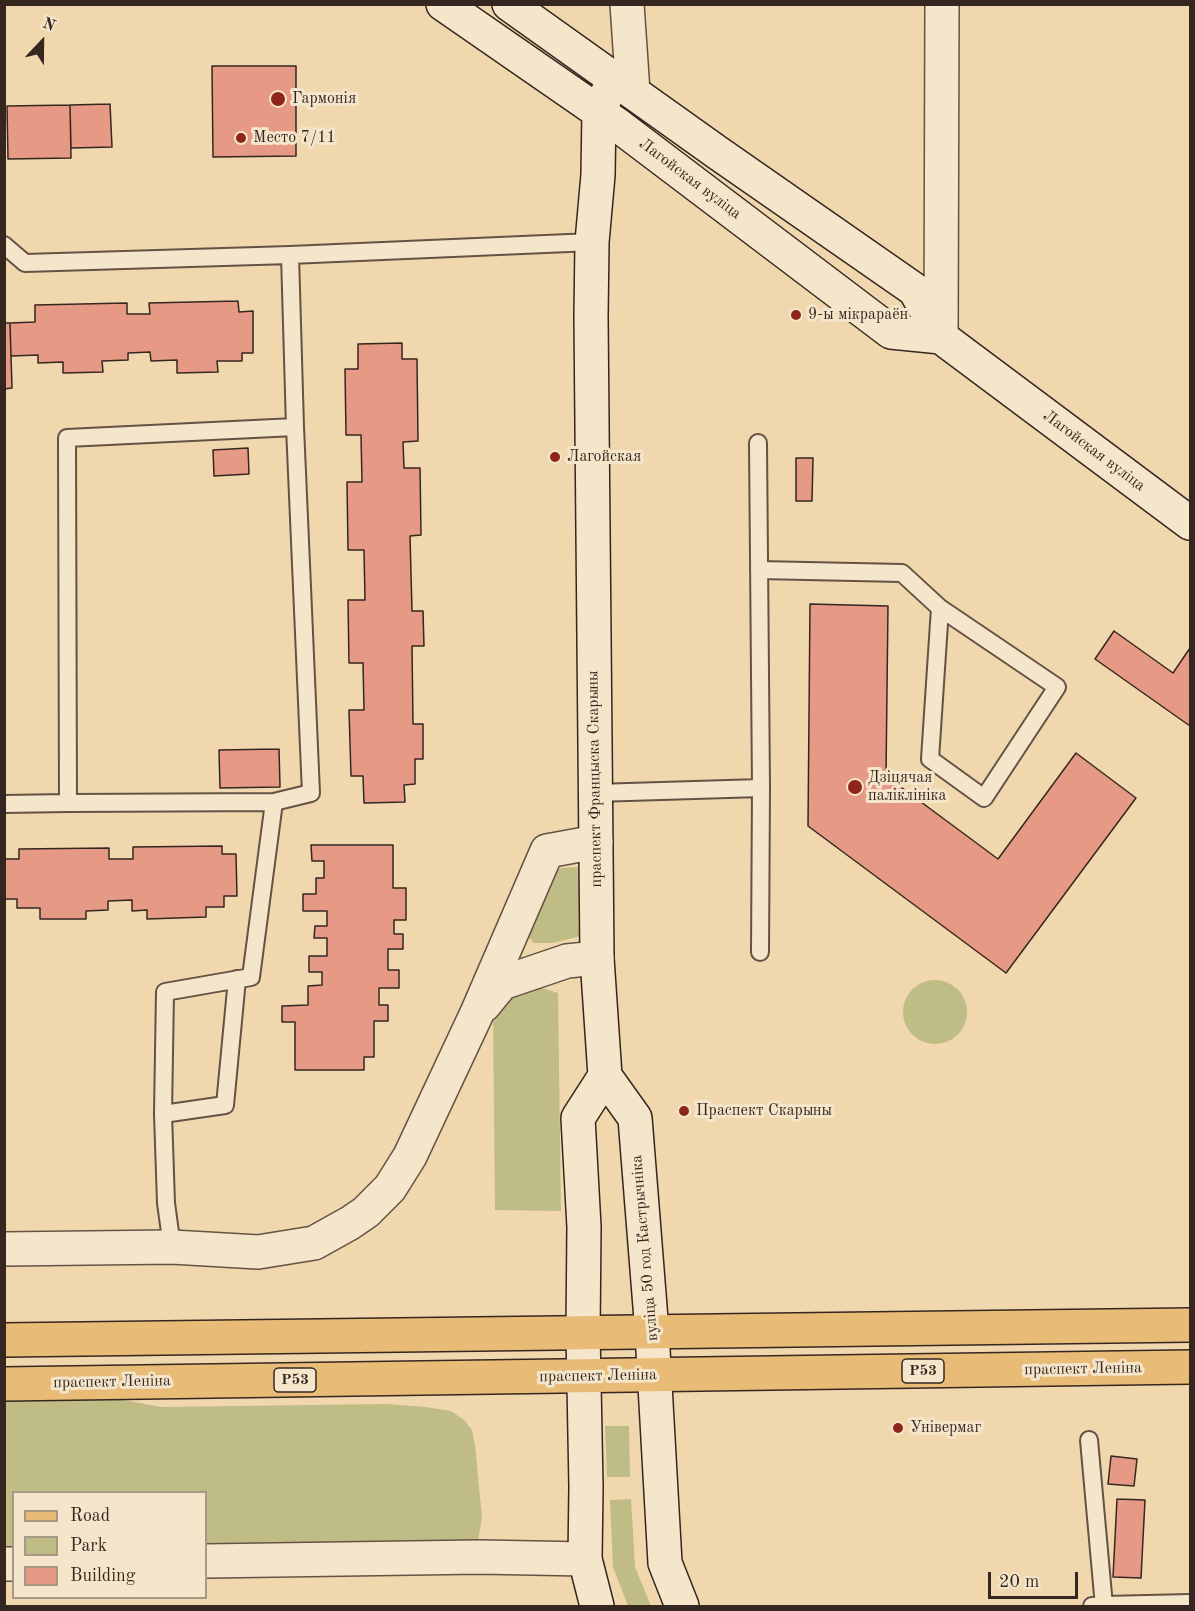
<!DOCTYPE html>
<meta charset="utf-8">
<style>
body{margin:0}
#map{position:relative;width:1195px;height:1611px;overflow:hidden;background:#f0d7ae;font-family:"Old Standard TT",serif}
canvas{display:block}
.frame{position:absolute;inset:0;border:6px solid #352720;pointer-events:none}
.legend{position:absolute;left:12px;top:1491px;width:195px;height:108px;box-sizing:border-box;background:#f5e5ca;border:2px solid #a89986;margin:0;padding:8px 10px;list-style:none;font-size:18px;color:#352720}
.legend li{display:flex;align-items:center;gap:12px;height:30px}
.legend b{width:30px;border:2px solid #a89986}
.north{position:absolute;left:12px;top:12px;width:60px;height:60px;-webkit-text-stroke:4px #f5e5ca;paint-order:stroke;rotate:22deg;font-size:16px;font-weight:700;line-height:24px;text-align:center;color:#352720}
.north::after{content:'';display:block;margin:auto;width:21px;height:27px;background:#352720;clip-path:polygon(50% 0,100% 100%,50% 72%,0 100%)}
.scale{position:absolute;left:988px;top:1572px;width:90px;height:27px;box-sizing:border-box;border:3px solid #352720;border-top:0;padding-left:8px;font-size:18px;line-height:21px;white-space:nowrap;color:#352720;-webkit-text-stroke:4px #f5e5ca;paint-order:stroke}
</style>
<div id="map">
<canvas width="1195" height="1611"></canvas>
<div class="frame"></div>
<ul class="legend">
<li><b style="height:8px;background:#e8bc77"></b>Road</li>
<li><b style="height:16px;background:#c0bc85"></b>Park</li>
<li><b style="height:16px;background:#e69a85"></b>Building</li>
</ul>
<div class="north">N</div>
<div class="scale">20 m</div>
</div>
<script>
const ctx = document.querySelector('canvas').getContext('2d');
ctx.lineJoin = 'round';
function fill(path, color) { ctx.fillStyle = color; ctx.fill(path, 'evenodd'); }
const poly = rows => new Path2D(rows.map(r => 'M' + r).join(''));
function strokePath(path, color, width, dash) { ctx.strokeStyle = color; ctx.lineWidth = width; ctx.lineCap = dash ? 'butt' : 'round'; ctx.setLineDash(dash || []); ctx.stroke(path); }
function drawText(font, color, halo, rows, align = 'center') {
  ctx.font = font + ' "Old Standard TT",serif'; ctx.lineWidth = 6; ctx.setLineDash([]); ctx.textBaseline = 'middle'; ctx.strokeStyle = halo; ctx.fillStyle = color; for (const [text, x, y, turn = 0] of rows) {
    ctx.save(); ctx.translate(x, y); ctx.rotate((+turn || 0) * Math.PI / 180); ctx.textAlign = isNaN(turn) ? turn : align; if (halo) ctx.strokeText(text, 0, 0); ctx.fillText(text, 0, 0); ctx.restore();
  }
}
const green = poly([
 [579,867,581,936,553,943,534,943,524,932,549,881,559,868],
 '903 1012a32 32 0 1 1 64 0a32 32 0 1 1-64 0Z',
 [532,985,558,993,561,1211,495,1210,493,1014,503,996],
 [54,1387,161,1407,386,1404,425,1407,451,1411,464,1420,472,1430,475,1445,482,1518,477,1546,206,1549,206,1492,14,1492,13,1551,5,1551,4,1388],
 [629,1426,630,1477,607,1477,605,1426],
 [631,1499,635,1567,651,1606,628,1606,613,1567,610,1500]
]);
const building = poly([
 [212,66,296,66,296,156,213,157,212,66],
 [110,104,112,147,71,148,70,105,110,104],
 [70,105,71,158,8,159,7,106,70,105],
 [238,301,239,312,253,311,253,353,242,353,242,361,217,361,218,372,177,373,177,360,151,361,150,352,128,353,128,360,102,361,103,372,63,373,63,362,38,363,38,355,11,356,10,323,35,322,35,305,127,303,127,314,150,314,149,303,238,301],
 [4,323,10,323,12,388,4,389,4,323],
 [402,343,402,359,417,359,418,441,403,442,404,468,420,468,421,535,410,536,412,611,423,611,424,646,412,646,413,724,423,724,423,759,415,759,415,784,404,785,405,802,364,803,363,776,351,776,349,710,364,710,363,663,349,663,348,600,365,600,364,550,348,550,347,482,362,482,361,435,346,435,345,369,358,369,358,344,402,343],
 [248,448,249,474,214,476,213,450,248,448],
 [796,458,813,458,812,501,796,501,796,458],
 [810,604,888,606,886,776,998,859,1076,753,1136,798,1006,973,808,826,810,604],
 [1114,631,1173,673,1190,648,1190,726,1095,659,1114,631],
 [279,749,280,787,220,788,219,750,279,749],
 [311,845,393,845,393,888,406,888,406,920,394,920,394,934,403,934,403,949,388,949,388,970,399,970,399,988,379,988,379,1005,388,1005,388,1021,374,1021,374,1057,364,1057,364,1070,295,1070,295,1022,282,1022,282,1006,308,1005,308,986,322,985,322,972,309,972,309,956,327,956,327,938,314,938,315,926,327,926,327,911,303,911,303,894,316,894,316,878,324,878,324,861,312,861,311,845],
 [222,846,222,854,236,854,237,896,224,896,224,907,206,907,206,917,147,919,147,910,132,911,132,900,108,901,108,910,86,911,86,919,40,919,40,908,17,908,17,899,4,899,4,859,19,859,19,849,109,848,109,859,133,859,133,847,222,846],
 [1111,1456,1137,1459,1134,1486,1108,1484,1111,1456],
 [1117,1499,1145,1500,1141,1578,1113,1577,1117,1499]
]);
const service = poly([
 [4,245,25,263,290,255,592,242],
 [758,443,761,788,760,952],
 [759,570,902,573,940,608,930,759,984,798,1057,687,940,608],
 [595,793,761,788],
 [68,803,274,802],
 [4,804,68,803,67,438,295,427],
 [163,1114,225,1105,237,979],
 [172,1247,166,1203,163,1114,165,992,251,977,274,802,311,793,295,427,290,255],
 [1089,1440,1104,1606],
 [1092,1606,1104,1605,1190,1603]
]);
const minor = poly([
 [627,4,633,92],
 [484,1005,502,983,567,961,597,958],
 [4,1249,172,1247,258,1252,314,1243,350,1223,366,1212,390,1188,410,1156,477,1013,547,851,596,842],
 [206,1561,480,1557,585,1559],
 [4,1564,14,1564]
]);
const tertiary = poly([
 [941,337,942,4]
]);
const secondary = poly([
 [443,4,615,123,891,332,941,337],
 [509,4,718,153,915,290,941,337,1190,523],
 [605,1076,635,1118,652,1332,665,1563,682,1606],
 [597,1606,585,1559,586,1487,583,1332,584,1227,578,1118,605,1076,597,958,591,317,592,242,598,175,599,111,614,79]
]);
const primary = poly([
 [4,1340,1190,1325],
 [4,1384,1190,1367]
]);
const markers = [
 [278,99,8,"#8f2418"],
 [241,138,6,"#8f2418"],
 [796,315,6,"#8f2418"],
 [555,457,6,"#8f2418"],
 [855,787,8,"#8f2418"],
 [684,1111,6,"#8f2418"],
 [898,1428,6,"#8f2418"]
];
const shields = [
 [923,1371,42],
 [295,1380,42]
];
const shieldNames = [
 ["Р53",923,1371],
 ["Р53",295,1380]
];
const poiNames = [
 ["Гармонія",292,99],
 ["Место 7/11",253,138],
 ["9-ы мікрараён",808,315],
 ["Лагойская",567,457],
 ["Дзіцячая",868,778],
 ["паліклініка",868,796],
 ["Праспект Скарыны",696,1111],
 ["Універмаг",910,1428]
];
const streetNames = [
 ["Лагойская вуліца",690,179,37],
 ["Лагойская вуліца",1094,451,37],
 ["праспект Францыска Скарыны",595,779,-91],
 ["вуліца 50 год Кастрычніка",645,1248,-95],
 ["праспект Леніна",1083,1369,-1],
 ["праспект Леніна",598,1376,-1],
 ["праспект Леніна",112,1382,-1]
];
fill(green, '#c0bc85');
fill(building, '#e69a85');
strokePath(building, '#352720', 1.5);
strokePath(service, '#645344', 20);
strokePath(minor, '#645344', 36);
strokePath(tertiary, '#645344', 36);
strokePath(secondary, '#352720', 36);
strokePath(primary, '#352720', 36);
strokePath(service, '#f5e5ca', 16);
strokePath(minor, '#f5e5ca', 33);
strokePath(tertiary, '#f5e5ca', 33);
strokePath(secondary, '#f5e5ca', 33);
strokePath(primary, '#e8bc77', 33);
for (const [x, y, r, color] of markers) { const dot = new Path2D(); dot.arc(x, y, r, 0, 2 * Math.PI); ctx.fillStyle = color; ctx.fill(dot); strokePath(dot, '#f5e5ca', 2); }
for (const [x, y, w] of shields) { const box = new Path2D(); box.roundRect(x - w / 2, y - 12, w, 24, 4.5); ctx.fillStyle = '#f5e5ca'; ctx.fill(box); strokePath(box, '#352720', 1.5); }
drawText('bold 15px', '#352720', null, shieldNames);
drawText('16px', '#352720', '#f5e5ca', poiNames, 'left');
drawText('16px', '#352720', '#f5e5ca', streetNames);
</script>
